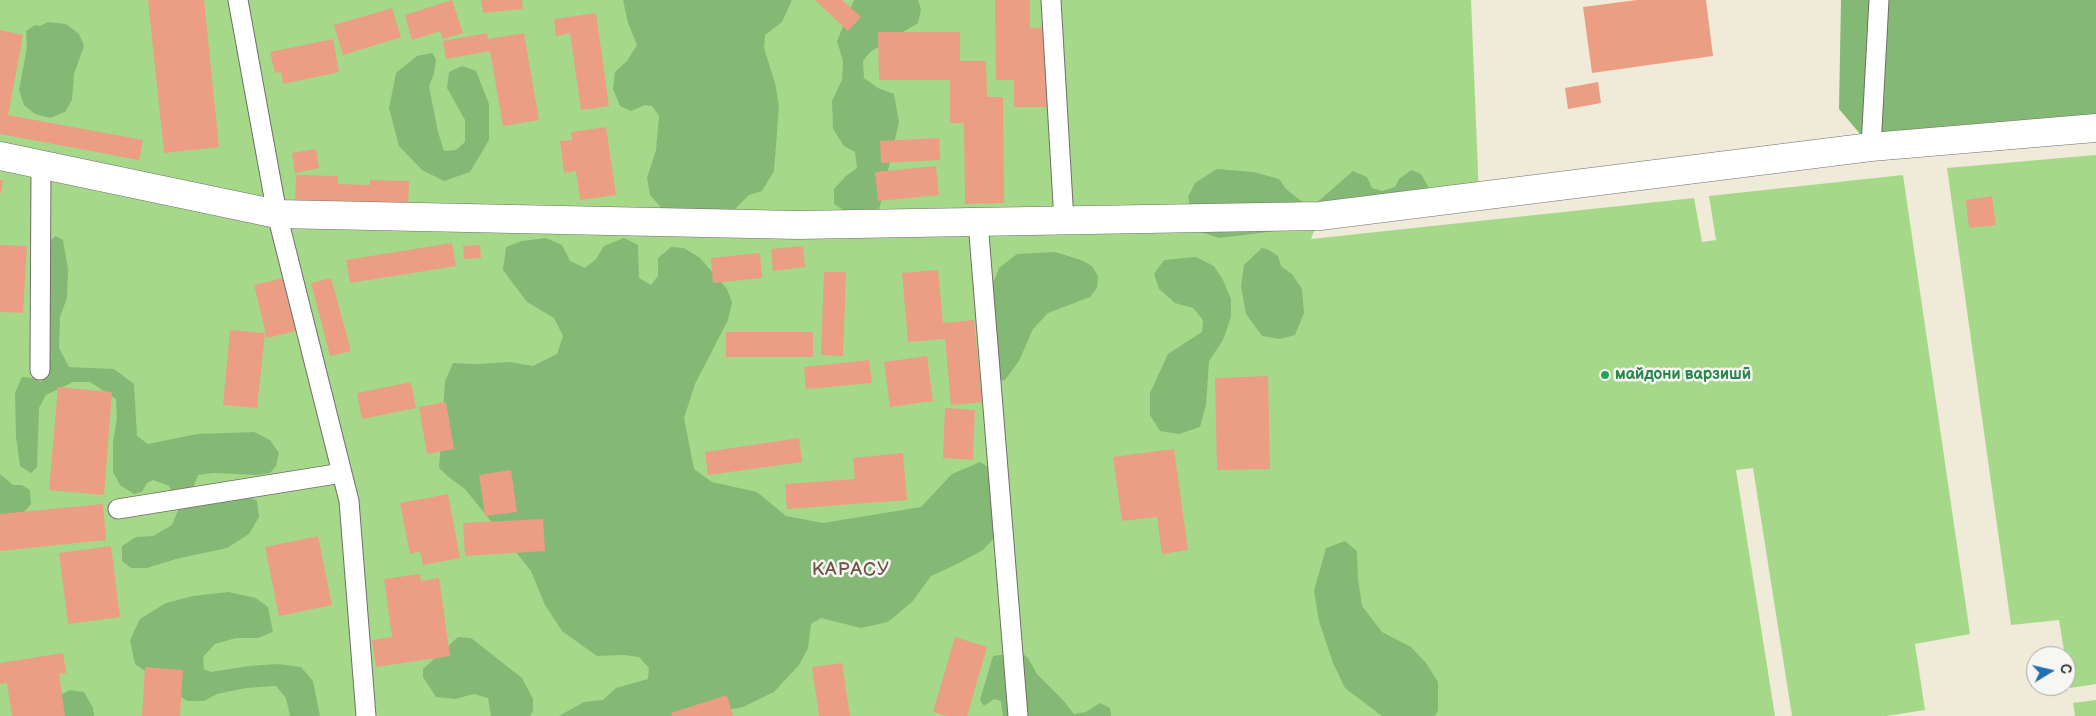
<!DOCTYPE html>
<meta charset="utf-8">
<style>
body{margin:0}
#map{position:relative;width:2096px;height:716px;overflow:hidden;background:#f0ebd9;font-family:"Balsamiq Sans",sans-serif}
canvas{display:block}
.north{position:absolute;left:2026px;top:646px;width:50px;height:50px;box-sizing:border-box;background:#f6f6f2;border:1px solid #a5a5a2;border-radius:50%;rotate:81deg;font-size:14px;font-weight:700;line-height:20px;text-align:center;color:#2b2b2b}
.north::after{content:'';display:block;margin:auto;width:18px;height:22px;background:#1f6fb2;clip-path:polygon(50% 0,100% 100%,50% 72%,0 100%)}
</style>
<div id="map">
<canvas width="2096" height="716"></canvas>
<div class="north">С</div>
</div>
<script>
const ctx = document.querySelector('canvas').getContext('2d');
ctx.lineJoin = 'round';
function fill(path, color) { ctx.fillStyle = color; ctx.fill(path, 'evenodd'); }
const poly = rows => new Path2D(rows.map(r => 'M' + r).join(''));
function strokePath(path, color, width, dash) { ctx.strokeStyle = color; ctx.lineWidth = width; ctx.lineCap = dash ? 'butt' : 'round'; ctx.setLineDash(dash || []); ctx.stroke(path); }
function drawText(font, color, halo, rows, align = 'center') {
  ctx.font = font + ' "Balsamiq Sans",sans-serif'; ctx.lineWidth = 5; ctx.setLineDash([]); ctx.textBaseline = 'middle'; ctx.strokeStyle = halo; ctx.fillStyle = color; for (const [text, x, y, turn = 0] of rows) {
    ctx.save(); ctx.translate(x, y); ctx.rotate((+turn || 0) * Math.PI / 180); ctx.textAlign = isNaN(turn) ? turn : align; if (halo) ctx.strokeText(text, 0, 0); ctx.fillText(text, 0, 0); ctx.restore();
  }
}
const green = poly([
 [0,0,1471,0,1479,196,1320,216,1311,239,1694,198,1702,242,1716,240,1709,196,1903,175,1970,634,1915,644,1925,710,1886,716,1792,716,1753,468,1736,470,1775,716,0,716],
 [2096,155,2096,684,2070,688,2059,620,2011,625,1947,168],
 [2096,700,2096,716,2075,716,2073,703]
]);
const forest = poly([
 [623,0,792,0,782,22,765,35,764,48,775,83,779,106,774,171,762,191,749,195,734,210,665,212,650,195,647,178,656,150,659,116,652,106,645,105,631,111,620,106,613,89,615,72,627,61,637,45,628,23],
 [854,0,918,0,921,9,918,23,870,52,863,61,864,78,878,88,894,94,899,122,879,210,848,213,834,204,834,189,846,176,857,168,855,152,844,146,833,129,832,101,842,80,843,61,837,41],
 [1841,0,2096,0,2096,128,1871,147,1839,109],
 [48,22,66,24,79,34,84,46,74,74,72,100,65,112,50,118,35,114,24,105,19,90,27,47,26,31,35,25,40,26],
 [432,53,436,59,434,74,429,86,438,132,444,151,456,150,465,142,465,120,447,88,449,72,462,66,476,71,489,104,489,140,470,172,444,181,422,170,399,146,389,108,396,73,417,56],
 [1217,169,1254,172,1279,179,1286,189,1301,201,1314,205,1353,171,1367,177,1372,188,1382,191,1395,187,1399,179,1411,170,1421,174,1430,190,1295,224,1276,231,1219,238,1195,230,1188,197,1195,183],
 [56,236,63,240,68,269,67,298,60,317,59,348,69,367,114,369,134,384,137,436,148,444,197,434,254,432,270,440,279,453,276,466,270,473,256,475,213,473,198,475,193,488,225,501,251,498,257,501,259,517,249,534,227,548,176,559,147,568,131,568,122,561,122,546,136,537,153,536,172,525,179,508,169,486,153,480,147,483,142,492,134,494,120,485,113,472,113,442,117,418,116,399,90,382,73,382,46,395,39,408,37,467,31,473,20,466,16,437,15,393,22,377,32,378,41,382,47,374,48,242],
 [546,238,562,245,570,261,585,268,596,259,604,246,624,238,638,245,639,278,651,285,658,276,658,258,671,247,684,248,700,258,727,289,732,303,728,320,695,384,684,418,694,469,712,482,757,492,786,516,823,523,921,507,952,474,980,462,988,467,995,537,983,550,955,565,931,576,912,602,888,622,861,628,821,618,811,624,808,648,799,665,774,692,743,707,695,716,559,716,584,702,603,700,616,688,648,679,649,668,639,657,624,655,597,656,562,631,545,605,531,571,465,489,451,479,439,468,445,381,453,363,477,364,509,362,533,366,557,354,563,336,554,318,527,302,503,270,506,247,522,241],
 [1262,248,1269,250,1278,256,1281,266,1292,274,1302,289,1304,313,1295,335,1280,339,1262,336,1246,314,1241,286,1244,265],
 [1055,252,1081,260,1092,266,1098,276,1097,288,1090,297,1048,313,1033,329,1019,361,1005,380,994,382,990,291,999,268,1017,254],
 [1196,257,1214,266,1223,280,1231,299,1231,317,1223,340,1209,361,1206,405,1200,427,1179,434,1160,431,1150,415,1150,393,1168,354,1202,332,1203,320,1193,308,1175,303,1159,289,1154,274,1164,260],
 [0,474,13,485,22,485,30,490,31,504,0,541],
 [1345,541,1357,551,1358,578,1362,606,1382,632,1411,647,1426,663,1438,682,1438,710,1435,716,1382,716,1345,688,1333,663,1319,621,1314,591,1326,548],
 [228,592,256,598,268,607,273,632,258,638,236,638,215,644,203,657,204,669,211,672,249,666,278,664,301,667,313,681,320,716,290,716,286,698,276,686,246,688,217,694,204,701,187,701,135,664,130,640,140,619,166,603,193,596],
 [458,637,471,638,522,678,533,699,533,711,530,716,491,716,488,698,474,694,455,699,436,697,423,677,423,669],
 [1021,652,1028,658,1037,674,1063,700,1074,714,1086,712,1100,703,1110,708,1111,716,1003,716,1001,701,994,699,984,706,980,700,993,656],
 [70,690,84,692,93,708,94,716,24,716,33,709]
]);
const building = poly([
 [148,0,204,0,219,147,164,153],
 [452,0,463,33,443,39,440,31,412,40,405,15],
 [481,0,522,0,523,9,483,13],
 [815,0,842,0,861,17,848,31],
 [995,0,1030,0,1030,28,1049,27,1049,107,1014,107,1014,80,996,80],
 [1637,0,1706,0,1713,56,1592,73,1583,7],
 [392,8,401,37,343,55,334,25],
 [596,13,609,106,581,110,570,33,556,36,554,19],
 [0,30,23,35,8,115,143,140,139,160,0,134],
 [878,32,960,32,960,61,986,61,987,97,1003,97,1004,203,965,204,964,123,950,123,950,80,879,80],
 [487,33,488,39,524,33,539,120,503,126,490,51,446,59,443,41],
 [333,39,339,72,283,84,281,72,275,73,270,52],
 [1598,82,1601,103,1568,109,1565,88],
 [606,127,616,195,580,200,576,171,564,173,560,141,572,140,571,132],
 [939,138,940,160,881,163,880,141],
 [316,149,319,168,295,173,292,153],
 [936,166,939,195,878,201,875,172],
 [296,175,338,176,338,184,370,185,370,180,409,181,408,207,295,205],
 [0,180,3,180,1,193,0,193],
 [1992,196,1996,225,1969,228,1966,200],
 [452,243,456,266,350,283,346,260],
 [0,245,27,246,23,313,0,312],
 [480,245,481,258,464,259,463,246],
 [803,246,805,267,773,271,771,249],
 [760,253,762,278,713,283,711,258],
 [938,270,943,323,974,320,982,402,951,405,945,339,908,342,902,273],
 [824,272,846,272,843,356,821,355],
 [283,278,296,331,267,338,254,285],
 [331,278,351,351,330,356,311,283],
 [230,330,265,333,257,408,223,405],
 [726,332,813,332,813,357,726,357],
 [927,356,933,401,890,407,884,362],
 [869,360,872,383,806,389,804,367],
 [1268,376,1270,469,1217,470,1215,378],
 [411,382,416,408,362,419,357,393],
 [58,387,112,392,104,495,49,490],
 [446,402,454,449,427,454,419,407],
 [945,408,975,410,973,460,943,458],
 [799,438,802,462,708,475,705,452],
 [1174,449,1188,550,1162,554,1157,517,1122,521,1113,457],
 [903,453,907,500,787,509,785,484,855,479,853,458],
 [511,470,517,512,485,516,479,475],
 [448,494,460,558,423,565,420,551,410,554,400,503],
 [103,504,106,540,0,551,0,514],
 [543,519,545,551,465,556,463,523],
 [318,536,332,605,279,616,265,547],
 [111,546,120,617,68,624,59,553],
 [420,574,421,581,439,578,450,656,376,667,372,640,392,637,384,579],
 [955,637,987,647,967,716,947,716,933,712],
 [63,653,66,673,59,674,65,716,12,716,7,683,0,684,0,663],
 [842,663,850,716,819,716,812,667],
 [145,667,183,670,180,716,142,716],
 [727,695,733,716,672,716,671,713]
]);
const service = poly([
 [238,0,277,214,349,501,366,716],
 [1051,0,1064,221],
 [1871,147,1879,0],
 [978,222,1018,716],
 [40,370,41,165],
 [118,509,342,473]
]);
const tertiary = poly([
 [0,156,277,214,798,225,1320,216,1871,147,2096,128]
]);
const markers = [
 [1605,375,5,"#2e9e5b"]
];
const leisureNames = [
 ["майдони варзишӣ",1615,375]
];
const quarterNames = [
 ["КАРАСУ",851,570]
];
fill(green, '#a5d989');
fill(forest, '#84b975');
fill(building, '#eb9e83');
strokePath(service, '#706e68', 21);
strokePath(tertiary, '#706e68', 29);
strokePath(service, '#fff', 19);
strokePath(tertiary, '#fff', 28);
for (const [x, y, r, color] of markers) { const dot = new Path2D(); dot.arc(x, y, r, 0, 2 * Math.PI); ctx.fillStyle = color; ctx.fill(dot); strokePath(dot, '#f6f6f2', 2); }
drawText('bold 16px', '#27864d', '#f6f6f2', leisureNames, 'left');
ctx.letterSpacing = '1px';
drawText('19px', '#6e534a', '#f6f6f2', quarterNames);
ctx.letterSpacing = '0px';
</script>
